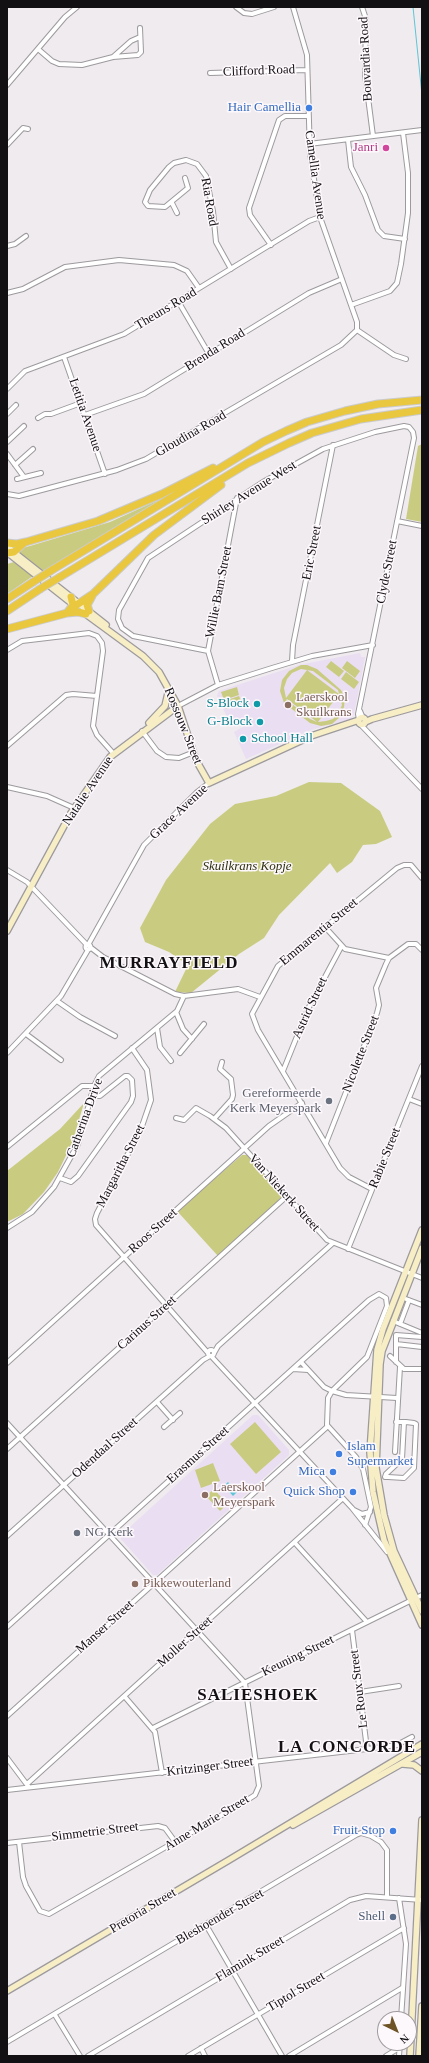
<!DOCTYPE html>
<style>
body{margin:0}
#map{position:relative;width:429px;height:2063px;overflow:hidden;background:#efebef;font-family:"Times New Roman",serif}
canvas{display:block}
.frame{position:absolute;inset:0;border:8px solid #121012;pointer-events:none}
.north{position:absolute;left:377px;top:2011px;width:40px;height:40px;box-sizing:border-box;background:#fdf8fc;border:1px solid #9f9b9e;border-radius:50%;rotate:137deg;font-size:11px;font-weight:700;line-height:16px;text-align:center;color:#121012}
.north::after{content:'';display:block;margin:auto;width:14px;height:18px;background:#6d5325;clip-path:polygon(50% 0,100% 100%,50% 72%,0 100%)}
</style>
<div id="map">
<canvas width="429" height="2063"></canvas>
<div class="frame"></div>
<div class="north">N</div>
</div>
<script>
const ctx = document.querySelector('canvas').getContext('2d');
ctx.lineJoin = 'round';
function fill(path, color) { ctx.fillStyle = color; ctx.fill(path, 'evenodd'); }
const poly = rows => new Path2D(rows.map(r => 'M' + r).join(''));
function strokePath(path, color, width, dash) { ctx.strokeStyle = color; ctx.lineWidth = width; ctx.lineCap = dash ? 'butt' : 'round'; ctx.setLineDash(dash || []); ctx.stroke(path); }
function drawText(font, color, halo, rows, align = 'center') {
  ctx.font = font + ' "Times New Roman",serif'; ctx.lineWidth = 3; ctx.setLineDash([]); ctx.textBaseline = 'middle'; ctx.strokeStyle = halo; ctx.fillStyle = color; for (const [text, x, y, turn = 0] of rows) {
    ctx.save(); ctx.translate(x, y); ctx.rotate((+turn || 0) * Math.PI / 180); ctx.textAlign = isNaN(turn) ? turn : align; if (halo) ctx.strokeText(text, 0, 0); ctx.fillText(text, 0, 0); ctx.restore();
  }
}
const education = poly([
 [360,653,361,657,365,657,354,714,351,719,311,730,246,759,234,732,243,727,238,718,229,721,217,696,219,691,299,665],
 [253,1415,258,1415,289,1450,289,1455,157,1575,153,1575,121,1539,121,1535]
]);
const green = poly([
 [422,444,422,522,406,519,418,446],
 [163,498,42,572,18,553,22,548,30,546,110,522],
 [14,562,33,576,7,594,7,564],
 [331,661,344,671,339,677,326,667],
 [347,661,360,671,355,678,342,668],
 [301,665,307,665,317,669,341,690,345,698,344,707,340,717,332,724,321,726,310,723,284,703,280,691,282,680,289,671],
 [301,669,313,671,338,690,342,705,339,712,333,719,326,721,318,722,339,694,307,670,286,698,284,688,287,679,292,673],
 [286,699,287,699,317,722,310,719],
 [346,672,359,682,354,689,341,679],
 [237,687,239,695,224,700,221,692],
 [239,696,242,703,226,709,224,701],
 [309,782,341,783,380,811,392,837,376,844,363,845,352,862,337,873,330,863,279,915,264,938,239,954,191,993,175,992,188,965,169,952,145,942,140,928,166,880,210,824,235,804,276,796],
 [84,1103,72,1143,58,1172,44,1192,23,1214,7,1222,7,1171,60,1129],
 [242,1155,248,1155,285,1196,218,1256,177,1211],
 [255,1422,281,1452,256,1474,230,1444],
 [213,1463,220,1481,201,1488,195,1470],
 [214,1489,227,1504,220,1511,206,1496]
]);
const water = poly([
 [228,1482,237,1492,233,1496,224,1486]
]);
const stream = poly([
 [413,7,422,95]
]);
const street = poly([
 [236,7,244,13,252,14,274,7],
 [293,7,307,55,310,154,320,217,357,322,357,330],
 [362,7,366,19,365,74,373,136],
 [38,49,52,61,59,64,82,65,113,57,138,55,141,52,140,28],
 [113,57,131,41,140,37],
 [210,73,307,70],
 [7,85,65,17,77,7],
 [348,140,351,167,365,195,378,230,384,236,405,239],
 [309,144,422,130],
 [7,145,23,128,28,129],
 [185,178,188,188,165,207,148,206,145,202,150,190,169,167,174,163,186,160,197,164,206,176,213,211,216,242,231,269],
 [172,203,177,213],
 [271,245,250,215,249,208,279,120,285,116,308,116],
 [7,246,15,244,26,236],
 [7,293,23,289,65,267,119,260,174,265,187,271,199,288],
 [178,301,209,354],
 [351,305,390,291,397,283,401,264,408,213,408,173,403,133],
 [357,330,394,355,406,359],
 [64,357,105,474],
 [7,389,25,371,124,334,309,221,320,217],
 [7,414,16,405],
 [85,415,144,394,309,293,342,279],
 [38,418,45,414,51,414,81,403],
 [7,442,24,426],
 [7,454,24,477],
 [15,465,33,449],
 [17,479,41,473],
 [7,494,19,496,117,470,146,459,341,345,357,330],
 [397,521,422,526],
 [7,650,22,641,89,633,97,636,102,643,103,651,93,726,97,735,113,753],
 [208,651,133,636,122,628,118,619,119,610,148,558,263,482,323,449,375,432,404,426,409,427,413,432,414,438,358,714,359,720],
 [292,661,293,645,333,445],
 [218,685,208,651,237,498],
 [178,706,218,685,272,668,312,656,373,645],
 [360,711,363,718],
 [361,725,422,789],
 [142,731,157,751,166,757,179,758,194,752],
 [7,746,66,695,73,694,97,696],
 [7,787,47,796,74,808],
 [7,870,27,882,87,945],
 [325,927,345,949,389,958],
 '85.5 947a2.5 2.5 0 1 1 5 0a2.5 2.5 0 1 1-5 0Z',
 [88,945,144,845,196,793,209,783],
 [90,947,103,957,175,994,184,996,238,989,260,997],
 [57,1001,80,1017,115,1036],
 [176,1012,183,1029,192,1039],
 [157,1028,160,1047,171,1061],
 [26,1034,61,1060],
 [132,1048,147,1070,151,1100,141,1129,97,1213,95,1219,96,1225,208,1353],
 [7,1053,61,996,88,950],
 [180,1053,204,1024],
 [283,1071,308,1009,341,947],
 [409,1099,422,1104],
 [176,1118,184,1120,196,1108,210,1116,226,1128,327,1240,422,1278],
 [214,1119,232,1099,233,1095,231,1079,220,1069,222,1062],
 [326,1143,377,1013,379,1005,376,988,386,964,389,958,408,944,416,944,422,950],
 [7,1147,82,1086,94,1086],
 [60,1178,71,1182,78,1176,131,1102,133,1096,132,1080,128,1076,125,1076,100,1096,91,1096],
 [372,1189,349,1177,340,1168,258,1030,252,1014,278,966,397,868,404,865,411,865,422,878],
 [7,1228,32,1212,54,1187,78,1144,94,1086,99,1076,177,1011,184,996],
 [348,1249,422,1066],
 [406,1299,422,1305],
 [393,1321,422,1333],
 [400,1324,409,1300],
 [396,1344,422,1347],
 '208 1353a3 3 0 1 1 6 0a3 3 0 1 1-6 0Z',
 [214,1353,218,1346,333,1243],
 [211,1356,352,1508,387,1552],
 [390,1356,404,1369,422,1369],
 [301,1362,324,1387,332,1391,346,1395,397,1398],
 [396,1362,396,1335,422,1337],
 [7,1363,269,1126,302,1103],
 [293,1369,308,1370],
 [157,1402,173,1420],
 [396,1422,406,1422,414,1423,416,1424,414,1468,404,1478,388,1477,385,1477,386,1474,402,1459,404,1422],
 [7,1423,245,1683,259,1786,255,1795,241,1804,49,1914,40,1911,26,1886,23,1877,19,1842],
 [164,1427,180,1413],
 [7,1449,287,1196],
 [395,1452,400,1367],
 [354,1510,362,1514,370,1512],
 [7,1536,203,1360,210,1356],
 [295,1543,367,1622],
 [7,1627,369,1300,379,1294,386,1298,387,1306,367,1357,332,1391,328,1398,327,1425,356,1457,363,1469,371,1507,365,1525],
 [352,1630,367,1749],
 [360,1692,399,1686],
 [125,1697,155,1732,162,1773],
 [7,1716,328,1426],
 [153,1728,422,1595],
 [7,1758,28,1786],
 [27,1784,342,1499],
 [7,1790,367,1749,397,1745,412,1737],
 [7,1843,158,1826,165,1828,176,1843],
 [399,1898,406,1944,401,2019],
 [206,1925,282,2056],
 [55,2015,80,2056],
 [7,2042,356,1835,361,1833,371,1836,381,1842,387,1850,387,1897],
 [201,2048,205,2056],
 [88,2056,350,1900,366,1896,422,1900],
 [188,2056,404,1928],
 [289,2056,402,1988],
 [386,2056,399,2048],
 [399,2056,400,2043]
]);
const secondary = poly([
 [7,547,106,625],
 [7,552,74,605],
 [83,612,143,656,159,672,178,706,196,760,209,783,311,736,359,720],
 '358.5 721a3.5 3.5 0 1 1 7 0a3.5 3.5 0 1 1-7 0Z',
 [365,722,372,719,422,705],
 [149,723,165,706,169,689],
 [7,931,71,813,110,757,178,706],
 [422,1230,383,1329,377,1350,370,1452,373,1492,384,1540,422,1625],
 [422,1248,382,1351,380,1364,376,1468,384,1515,394,1551,422,1611],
 [403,1764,414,1765,422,1771],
 [293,1825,422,1752],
 [7,1991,229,1860,422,1744],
 [410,2056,422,1820],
 [419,2056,422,2006]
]);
const highway = poly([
 [7,543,17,544,26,542,98,521,162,494,213,468],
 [7,553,14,552,24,543],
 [52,570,263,442,286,431,307,422,345,411,378,404,422,400],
 [60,577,248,463,289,443,312,433,361,419,422,410],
 [7,599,33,582],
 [75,606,93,594,154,535,221,485],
 [7,611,40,589],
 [89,611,87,605,92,596],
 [67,613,78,612,86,614],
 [7,629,67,613,73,605,71,597]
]);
const highwayBridge = poly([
 [33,582,52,570],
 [40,589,60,577]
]);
const markers = [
 [309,108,4,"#3f7fe0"],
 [386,148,4,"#d1479c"],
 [257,704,4,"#0f9aa8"],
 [288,705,4,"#8d6e63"],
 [260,722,4,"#0f9aa8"],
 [243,739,4,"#0f9aa8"],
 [329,1101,4,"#6b7280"],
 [339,1454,4,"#3f7fe0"],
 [333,1472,4,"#3f7fe0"],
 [353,1492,4,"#3f7fe0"],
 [205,1495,4,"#8d6e63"],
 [77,1533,4,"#6b7280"],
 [135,1584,4,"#8d6e63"],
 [393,1831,4,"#3f7fe0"],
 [393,1917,4,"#5c6f8a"]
];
const streetNames = [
 ["Bouvardia Road",366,59,-93],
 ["Clifford Road",259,71,-2],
 ["Camellia Avenue",315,175,82],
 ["Ria Road",209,202,80],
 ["Theuns Road",166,309,-31],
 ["Brenda Road",215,350,-32],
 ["Letitia Avenue",85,415,71],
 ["Gloudina Road",191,434,-30],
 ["Shirley Avenue West",249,493,-32],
 ["Eric Street",312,553,-79],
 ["Clyde Street",387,572,-79],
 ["Willie Bam Street",219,592,-79],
 ["Rossouw Street",183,726,68],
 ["Natalie Avenue",88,791,-56],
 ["Grace Avenue",179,812,-43],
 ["Emmarentia Street",319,932,-40],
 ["Astrid Street",310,1008,-65],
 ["Nicolette Street",361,1054,-69],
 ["Catherina Drive",85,1118,-70],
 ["Rabie Street",385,1158,-68],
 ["Margaritha Street",121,1166,-63],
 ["Van Niekerk Street",284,1193,48],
 ["Roos Street",153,1231,-42],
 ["Carinus Street",147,1323,-42],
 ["Odendaal Street",105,1448,-42],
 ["Erasmus Street",198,1455,-42],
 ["Manser Street",105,1627,-42],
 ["Moller Street",185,1642,-42],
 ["Keuning Street",298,1656,-26],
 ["Le Roux Street",359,1689,-97],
 ["Kritzinger Street",210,1767,-7],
 ["Anne Marie Street",207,1823,-31],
 ["Simmetrie Street",95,1832,-7],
 ["Pretoria Street",143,1911,-31],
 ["Bleshoender Street",220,1917,-30],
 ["Flamink Street",250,1959,-31],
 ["Tiptol Street",296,1992,-31]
];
const shopNames = [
 ["Hair Camellia",301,108],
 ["Islam",347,1447,"left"],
 ["Supermarket",347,1462,"left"],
 ["Mica",325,1472],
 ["Quick Shop",345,1492],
 ["Fruit Stop",385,1831]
];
const hotelNames = [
 ["Janri",378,148]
];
const educationNames = [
 ["Laerskool",296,698],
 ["Skuilkrans",296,713],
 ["Laerskool",213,1488],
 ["Meyerspark",213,1503],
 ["Pikkewouterland",143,1584]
];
const cultureNames = [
 ["S-Block",249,704],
 ["G-Block",252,722],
 ["School Hall",251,739,"left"]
];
const parkNames = [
 ["Skuilkrans Kopje",247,867]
];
const worshipNames = [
 ["Gereformeerde",321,1094],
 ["Kerk Meyerspark",321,1109],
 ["NG Kerk",85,1533,"left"]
];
const serviceNames = [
 ["Shell",385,1917]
];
const districtNames = [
 ["MURRAYFIELD",169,964],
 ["SALIESHOEK",258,1696],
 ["LA CONCORDE",347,1748]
];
fill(education, '#eadef2');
fill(green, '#c9cc80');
fill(water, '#5dc5d5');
strokePath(stream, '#5dc5d5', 1);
strokePath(street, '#9d9a9d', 6);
strokePath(secondary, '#9d9a9d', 8);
strokePath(highway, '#cbcacb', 9);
strokePath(street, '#fff', 4);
strokePath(secondary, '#f8eec6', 5.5);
strokePath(highway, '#e9c840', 7);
strokePath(highwayBridge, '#cbcacb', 9, []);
strokePath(highwayBridge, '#e9c840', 7);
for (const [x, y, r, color] of markers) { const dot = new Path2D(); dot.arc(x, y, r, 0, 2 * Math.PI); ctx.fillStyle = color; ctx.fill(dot); strokePath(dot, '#fdf8fc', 1.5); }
drawText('13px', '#121012', '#fdf8fc', streetNames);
drawText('13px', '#366cbe', '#fdf8fc', shopNames, 'right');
drawText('13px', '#b23c85', '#fdf8fc', hotelNames, 'right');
drawText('13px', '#785e54', '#fdf8fc', educationNames, 'left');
drawText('13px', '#0d838f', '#fdf8fc', cultureNames, 'right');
drawText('italic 13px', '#2f300e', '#fdf8fc', parkNames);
drawText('13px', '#5b616d', '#fdf8fc', worshipNames, 'right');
drawText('13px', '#4e5e75', '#fdf8fc', serviceNames, 'right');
ctx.letterSpacing = '1px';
drawText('bold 17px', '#121012', '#fdf8fc', districtNames);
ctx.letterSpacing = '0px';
</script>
